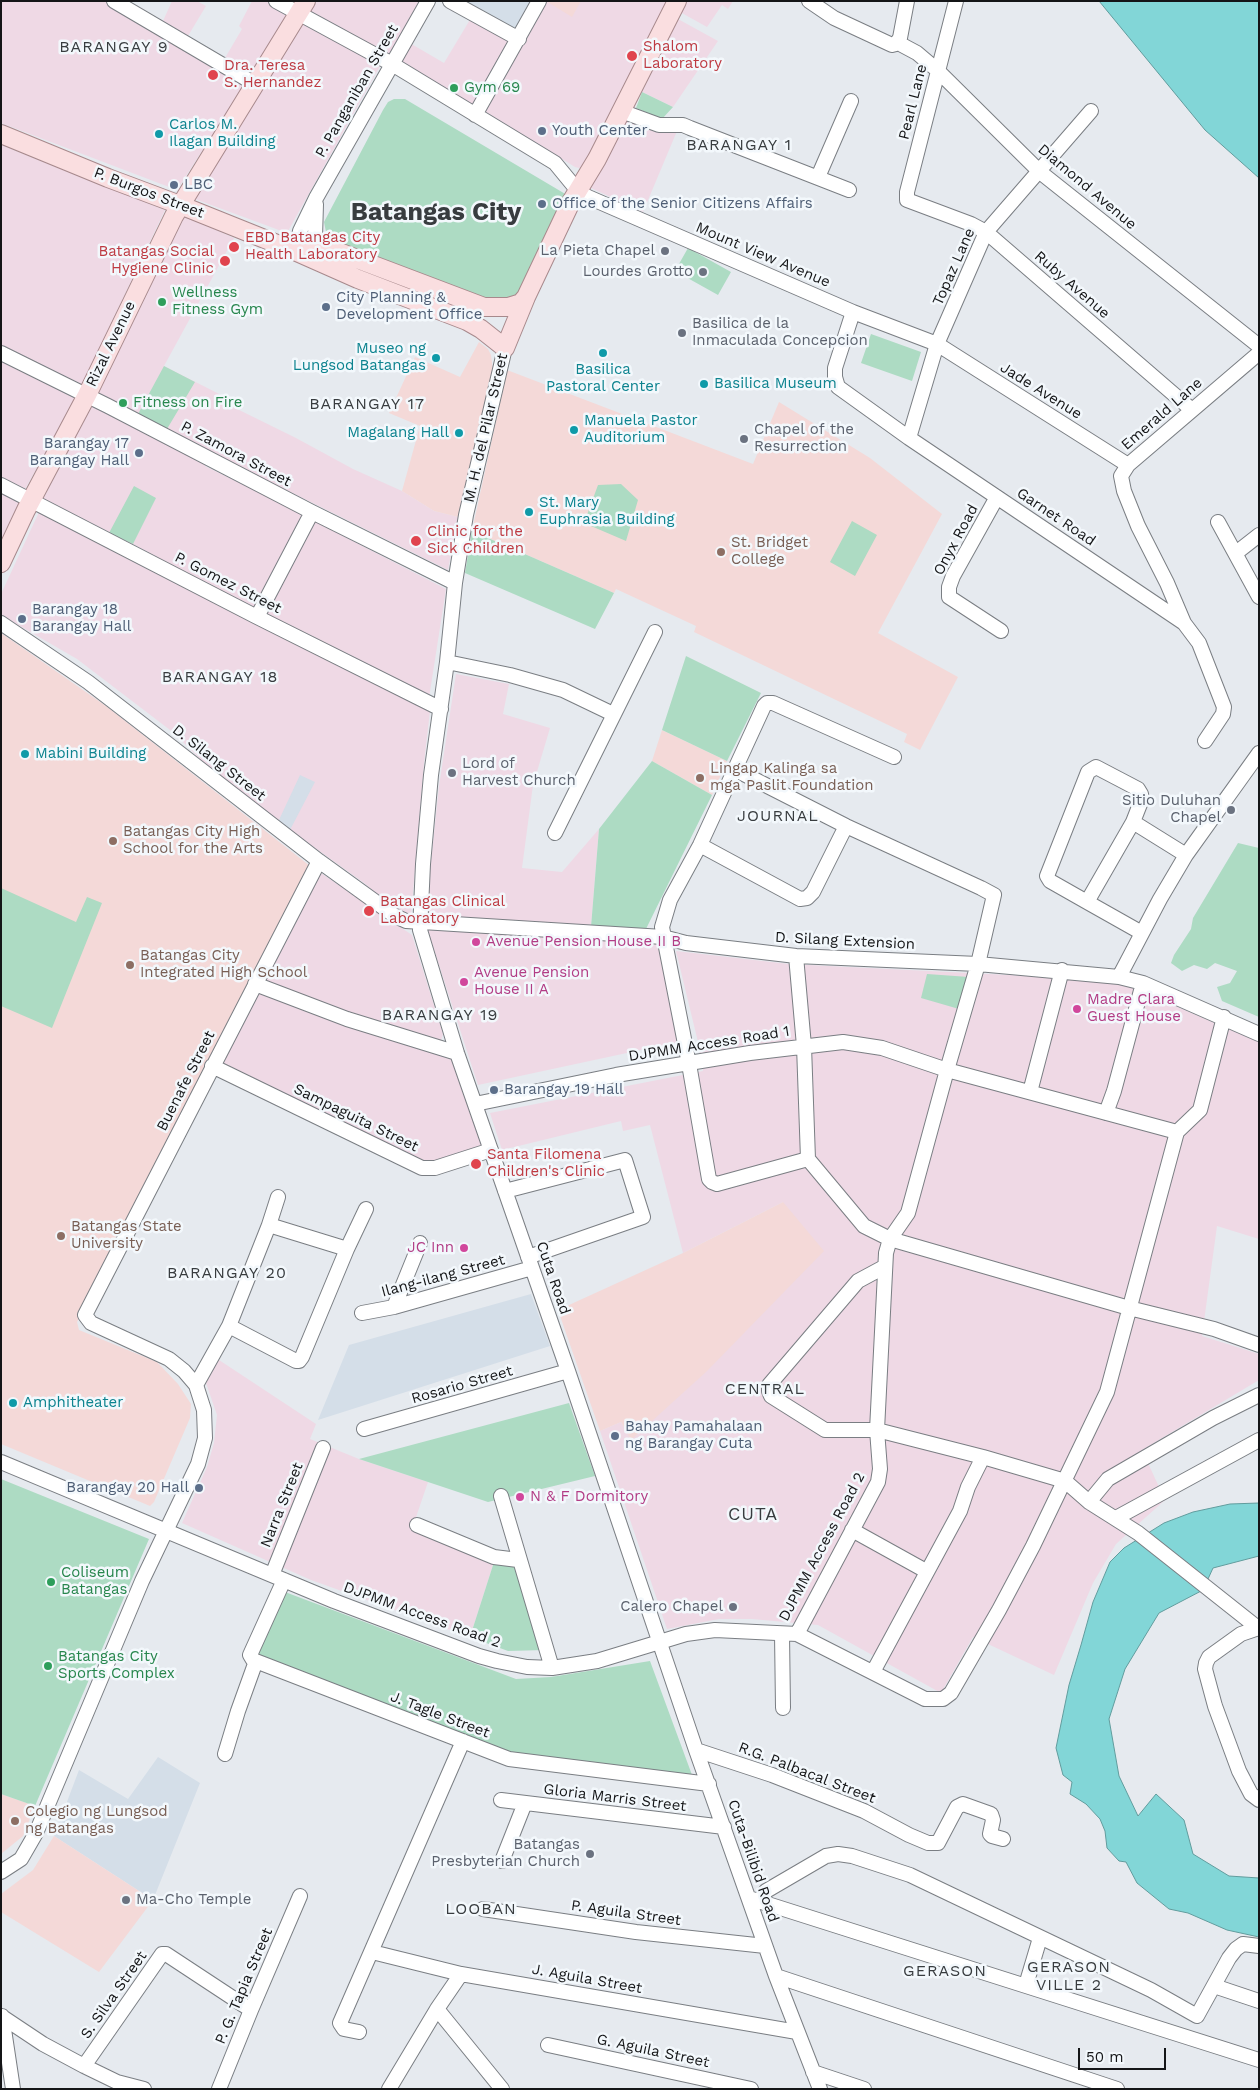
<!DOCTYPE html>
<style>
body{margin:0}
#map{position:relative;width:1260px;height:2090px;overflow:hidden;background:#e6eaef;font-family:"Work Sans",sans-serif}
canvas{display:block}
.frame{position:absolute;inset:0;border:2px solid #141517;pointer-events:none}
.scale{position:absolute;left:1078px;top:2048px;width:88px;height:22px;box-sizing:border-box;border:2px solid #141517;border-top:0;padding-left:6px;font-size:15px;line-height:18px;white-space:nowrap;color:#141517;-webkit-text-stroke:4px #f3f8fc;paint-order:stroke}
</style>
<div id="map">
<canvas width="1260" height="2090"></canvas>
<div class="frame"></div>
<div class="scale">50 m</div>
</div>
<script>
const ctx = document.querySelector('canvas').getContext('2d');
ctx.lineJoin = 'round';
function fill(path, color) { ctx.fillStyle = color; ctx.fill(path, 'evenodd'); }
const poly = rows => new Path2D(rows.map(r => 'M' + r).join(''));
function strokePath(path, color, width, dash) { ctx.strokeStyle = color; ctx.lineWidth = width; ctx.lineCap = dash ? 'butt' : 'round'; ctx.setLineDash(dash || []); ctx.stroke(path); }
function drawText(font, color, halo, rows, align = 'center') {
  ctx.font = font + ' "Work Sans",sans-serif'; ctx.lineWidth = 5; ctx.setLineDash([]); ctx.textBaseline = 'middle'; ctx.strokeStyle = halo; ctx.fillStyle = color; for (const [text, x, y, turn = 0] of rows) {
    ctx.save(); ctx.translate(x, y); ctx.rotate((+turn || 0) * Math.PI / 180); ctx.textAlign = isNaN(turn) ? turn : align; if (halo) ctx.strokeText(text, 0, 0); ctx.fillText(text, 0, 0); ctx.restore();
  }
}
const commercial = poly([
 [1,1,104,1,245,84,177,190,1,123],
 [172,1,197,1,206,6,188,36,163,21],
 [252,1,266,1,288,13,251,72,225,58,242,29,239,26],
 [317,1,419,1,388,57,310,13],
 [546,1,668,1,583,169,575,167,484,111],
 [687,1,733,1,728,9,722,5,707,27,680,12],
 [471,18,510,41,474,106,398,59,408,42,444,63],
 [678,19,718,41,673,107,642,92],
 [302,22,380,66,287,233,195,199,224,146],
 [628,118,677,131,643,212,591,188],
 [1,145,165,210,82,385,1,346],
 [185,216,234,238,164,366,231,400,229,405,296,438,353,469,402,491,434,511,458,517,448,570,258,476,97,392],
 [1,359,78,396,25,489,1,477],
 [93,404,180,452,181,451,206,463,205,466,207,467,306,515,257,613,133,544,43,499],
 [1,492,21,502,1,546],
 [40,510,131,556,192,591,430,711,424,763,411,915,402,915,364,883,262,810,201,760,174,733,77,659,1,615,1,594],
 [312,520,446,589,429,698,263,613],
 [456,674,509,684,503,714,550,728,533,785,522,868,562,872,599,829,591,927,425,919,439,786],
 [318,871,412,935,443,1034,441,1040,439,1041,260,984],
 [427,928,657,941,678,1042,478,1085],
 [676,951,789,964,1049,977,1124,984,1259,1042,1259,1239,1217,1226,1202,1336,1259,1354,1259,1380,1142,1450,1165,1500,1116,1544,1093,1583,1054,1675,973,1637,941,1693,818,1625,752,1619,719,1619,667,1629,600,1431,621,1422,631,1439,783,1202,683,1253,650,1125,623,1131,621,1121,502,1150,490,1113,703,1071,698,1042],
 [259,988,451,1057,483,1148,428,1163,419,1161,218,1064],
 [216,1358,316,1424,310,1439,359,1459,428,1482,413,1526,494,1562,470,1637,311,1580,182,1523,207,1467,214,1443,217,1415,205,1380]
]);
const built = poly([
 [459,1,534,1,516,33],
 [300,775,315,782,290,830,278,822],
 [531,1294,550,1346,318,1420,349,1345],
 [158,1757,200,1783,153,1900,54,1836,79,1770,128,1799]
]);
const education = poly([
 [546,1,581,1,572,17],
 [479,342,488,349,491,355,493,371,458,517,434,511,402,491,420,426,389,413,415,357,460,377],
 [507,370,753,464,779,402,870,458,942,514,878,633,958,677,920,750,904,742,907,734,694,632,696,626,616,589,614,593,472,531],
 [1,633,106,706,310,866,77,1322,79,1330,157,1362,178,1384,191,1404,190,1418,154,1502,150,1506,1,1444],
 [662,730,727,761,712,795,652,761],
 [783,1202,824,1251,706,1372,631,1440,621,1422,600,1431,558,1310,683,1253],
 [1,1794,35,1806,23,1836,1,1854],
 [54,1836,153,1900,99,1972,1,1912,1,1894,33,1870]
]);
const green = poly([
 [642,92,673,107,662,119,636,108],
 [394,99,405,99,567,195,519,295,495,303,329,240,327,237,324,222,383,110,388,102],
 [688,248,731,272,718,295,675,271],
 [871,334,921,352,912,381,861,363],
 [164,366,195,382,167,429,138,414],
 [621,484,638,500,626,541,584,523,598,485],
 [134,486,156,498,133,544,109,533],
 [852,521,877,535,855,576,830,562],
 [472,531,614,593,595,629,465,573],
 [686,656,761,693,727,761,662,730],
 [652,761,712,795,644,933,591,927,599,829],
 [1238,843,1259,848,1259,1017,1222,1001,1217,987,1230,983,1237,971,1215,963,1207,969,1194,965,1182,971,1171,963,1174,955,1191,929,1193,918],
 [1,888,76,922,87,897,102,903,52,1028,1,1006],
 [927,974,969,977,959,1009,921,998],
 [569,1403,595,1476,488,1502,359,1459],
 [1,1479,149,1539,35,1806,1,1794],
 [494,1562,517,1563,544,1650,508,1651,470,1637],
 [285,1592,516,1679,551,1677,650,1661,692,1775,504,1752,255,1656]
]);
const water = poly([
 [1099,1,1259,1,1259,178,1205,130,1099,1],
 [1259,1503,1259,1556,1213,1568,1203,1590,1159,1613,1125,1669,1109,1719,1119,1776,1138,1816,1156,1794,1184,1820,1193,1854,1229,1876,1259,1878,1259,1937,1227,1930,1188,1913,1169,1909,1137,1883,1126,1862,1119,1861,1107,1848,1105,1831,1100,1819,1086,1804,1070,1794,1072,1782,1063,1775,1056,1748,1069,1685,1081,1645,1093,1602,1110,1562,1124,1548,1164,1523,1193,1512,1230,1504,1259,1503]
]);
const minor = poly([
 [114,1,255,84],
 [276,1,392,64,555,163,578,191,588,197,853,312,937,344,1128,465],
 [450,1,519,39],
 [809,1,834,18,892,45,896,44,900,38,907,1],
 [956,1,907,192,907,200,971,224,986,232,1192,410],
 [902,45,917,53,937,70,1040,172,1259,346],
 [621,111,659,125,683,125,690,128,849,190],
 [475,115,539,1],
 [818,177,851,101],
 [316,204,315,237,323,246],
 [297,252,300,231,316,198,428,1],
 [853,312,835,368,835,377,838,387,909,438,1184,623],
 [505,348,466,515,455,583,447,662,431,775,423,864,420,930,457,1053,568,1371,696,1750,776,1976,820,2089],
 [1,353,108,406,312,512,455,583],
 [909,438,937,344,986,232,1091,111],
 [1,485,257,617,441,709],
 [997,497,953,576,949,587,949,597,1001,631],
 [1218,522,1259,597],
 [1236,553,1259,535],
 [257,617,312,512],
 [1,623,88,682,319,861,395,916,406,921,663,937,686,943,796,956,978,964,1119,977,1143,983,1259,1034],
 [447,662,510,675,563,690,613,714],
 [1205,741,1223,714,1224,707,1199,643,1184,623,1167,583,1138,526,1124,491,1121,476,1128,465,1259,353],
 [734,769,846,826,981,888,994,895,978,964,947,1070,908,1213,890,1239,886,1253,877,1430,880,1469,878,1482,797,1634],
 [1133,822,1186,855],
 [555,833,655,632],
 [700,845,800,899,807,898,813,892,846,826],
 [1087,902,1133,822,1142,799,1141,794,1138,789,1096,767,1088,772,1047,876,1050,881,1087,902,1142,933],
 [796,956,804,1046,808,1159,864,1226,890,1239,1129,1308,1214,1329,1259,1345],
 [1119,977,1160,899,1186,855,1259,753],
 [255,984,347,1019,457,1053],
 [212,1066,422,1168,435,1168,491,1150],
 [1030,1092,1062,970],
 [1106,1113,1114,1091,1143,983],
 [1177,1132,1200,1110,1224,1017],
 [808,1159,717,1184,712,1182,709,1179,689,1064,662,927,670,900,700,845,764,706,767,703,773,703,894,757],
 [505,1191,625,1160,643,1217,528,1257],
 [269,1225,278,1197],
 [347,1249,366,1209],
 [884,1267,858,1281,769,1385,769,1391,771,1396,825,1430,877,1430,983,1457,1065,1481,1089,1502,1138,1533,1258,1628],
 [394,1307,420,1243],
 [362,1313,394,1307,532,1268],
 [196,1385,229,1326,269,1225,347,1249,302,1357,299,1361,296,1361,229,1326],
 [364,1429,568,1371],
 [1,1462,334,1601,479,1656,497,1661,527,1667,552,1668,597,1661,686,1634,715,1630,797,1634,925,1699,943,1699,951,1693,999,1610,1033,1546,1107,1392,1177,1132,947,1070,882,1048,843,1042,750,1053,616,1075,475,1104],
 [501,1496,552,1668],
 [1089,1502,1108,1479,1213,1418,1259,1395],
 [1116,1518,1259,1440],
 [417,1525,494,1557,518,1560],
 [852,1530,926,1571],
 [272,1575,323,1448],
 [284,1580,250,1655,253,1660,509,1759,709,1784],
 [1259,1628,1241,1634,1209,1657,1206,1663,1205,1669,1215,1706,1239,1771,1251,1794,1259,1800],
 [782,1634,783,1708],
 [873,1672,960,1511,968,1487,983,1457],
 [696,1750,772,1775,864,1811,909,1835,928,1843,938,1843,957,1807,963,1804,991,1814,993,1820,990,1834,992,1836,1003,1839],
 [225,1754,238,1711,256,1661],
 [501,1800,724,1827],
 [502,1861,525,1803],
 [1,1872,21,1859,36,1833,142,1581,198,1464,205,1438,204,1410,196,1385,184,1371,169,1359,91,1323,85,1315,319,861],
 [752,1899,1259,2060],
 [760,1900,766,1891,826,1856,838,1854,852,1856,910,1875,1151,1990,1197,2016,1229,1958,1236,1949,1243,1944,1259,1946],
 [483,1909,636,1932,765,1946],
 [372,1952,461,1974,797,2032],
 [776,1976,1117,2089],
 [1026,1985,1040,1938],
 [1214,1986,1259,2001],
 [437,2009,502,2089],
 [1,2016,43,2044,84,2066,117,2082,144,2089],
 [2,2016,13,2089],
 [359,2032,344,2029,340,2023,463,1741],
 [548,2045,751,2089],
 [84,2066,162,1954,166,1954,251,2010],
 [813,2072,864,2089],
 [219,2089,251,2010,300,1896],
 [389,2089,437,2009,461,1974]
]);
const major = poly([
 [1,134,108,178,180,205,297,252,358,279,467,321,481,329,505,348,526,297,571,202,597,159,677,1],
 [297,252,323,246,484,307,508,307,521,303,526,297],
 [1,563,26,510,87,395,174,216,306,1]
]);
const markers = [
 [632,56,6,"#e0444e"],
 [213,75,6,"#e0444e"],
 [454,88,5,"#2e9e5b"],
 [542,131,5,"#5c6f8a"],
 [159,134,5,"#0f9aa8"],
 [174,185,5,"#5c6f8a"],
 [542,204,5,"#5c6f8a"],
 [234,247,6,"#e0444e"],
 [665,251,5,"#6b7280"],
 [225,261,6,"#e0444e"],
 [703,272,5,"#6b7280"],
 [162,302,5,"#2e9e5b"],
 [326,307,5,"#5c6f8a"],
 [682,333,5,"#6b7280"],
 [603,353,5,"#0f9aa8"],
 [436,358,5,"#0f9aa8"],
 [704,384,5,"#0f9aa8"],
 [123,403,5,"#2e9e5b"],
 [574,430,5,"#0f9aa8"],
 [459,433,5,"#0f9aa8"],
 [744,439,5,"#6b7280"],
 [139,453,5,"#5c6f8a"],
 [529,512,5,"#0f9aa8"],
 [416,541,6,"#e0444e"],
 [721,552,5,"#8d6e63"],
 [22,619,5,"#5c6f8a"],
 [25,754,5,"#0f9aa8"],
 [452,773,5,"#6b7280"],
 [700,778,5,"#8d6e63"],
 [1231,810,5,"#6b7280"],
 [113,841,5,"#8d6e63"],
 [369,911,6,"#e0444e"],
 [476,942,5,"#d1479c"],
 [130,965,5,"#8d6e63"],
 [464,982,5,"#d1479c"],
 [1077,1009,5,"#d1479c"],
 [494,1090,5,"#5c6f8a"],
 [476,1164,6,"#e0444e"],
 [61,1236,5,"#8d6e63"],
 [464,1248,5,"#d1479c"],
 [13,1403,5,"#0f9aa8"],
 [615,1436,5,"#5c6f8a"],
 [199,1488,5,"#5c6f8a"],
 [520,1497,5,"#d1479c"],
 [51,1582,5,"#2e9e5b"],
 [733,1607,5,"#6b7280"],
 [48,1666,5,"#2e9e5b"],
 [15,1821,5,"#8d6e63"],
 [590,1854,5,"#6b7280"],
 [126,1900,5,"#6b7280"]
];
const healthNames = [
 ["Shalom",643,47],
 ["Laboratory",643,64],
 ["Dra. Teresa",224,66],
 ["S. Hernandez",224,83],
 ["EBD Batangas City",245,238],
 ["Health Laboratory",245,255],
 ["Batangas Social",214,252,"right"],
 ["Hygiene Clinic",214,269,"right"],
 ["Clinic for the",427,532],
 ["Sick Children",427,549],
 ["Batangas Clinical",380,902],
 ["Laboratory",380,919],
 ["Santa Filomena",487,1155],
 ["Children's Clinic",487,1172]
];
const leisureNames = [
 ["Gym 69",464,88],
 ["Wellness",172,293],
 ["Fitness Gym",172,310],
 ["Fitness on Fire",133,403],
 ["Coliseum",61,1573],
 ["Batangas",61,1590],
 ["Batangas City",58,1657],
 ["Sports Complex",58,1674]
];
const streetNames = [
 ["P. Panganiban Street",357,91,-60],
 ["Pearl Lane",913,102,-76],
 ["Diamond Avenue",1087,187,40],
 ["P. Burgos Street",149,193,21],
 ["Mount View Avenue",763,255,23],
 ["Topaz Lane",954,267,-66],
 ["Ruby Avenue",1072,285,41],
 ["Rizal Avenue",111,344,-64],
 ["Jade Avenue",1041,391,32],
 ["Emerald Lane",1162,414,-41],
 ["M. H. del Pilar Street",486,428,-77],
 ["P. Zamora Street",236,454,28],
 ["Garnet Road",1056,517,34],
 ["Onyx Road",956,540,-62],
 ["P. Gomez Street",228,583,27],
 ["D. Silang Street",219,763,38],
 ["D. Silang Extension",845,941,3],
 ["DJPMM Access Road 1",709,1044,-9],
 ["Buenafe Street",186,1081,-63],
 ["Sampaguita Street",356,1118,26],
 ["Ilang-ilang Street",443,1276,-15],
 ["Cuta Road",553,1278,71],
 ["Rosario Street",462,1385,-16],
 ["Narra Street",282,1505,-68],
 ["DJPMM Access Road 2",822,1547,-62],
 ["DJPMM Access Road 2",422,1615,20],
 ["J. Tagle Street",440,1715,21],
 ["R.G. Palbacal Street",807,1773,21],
 ["Gloria Marris Street",615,1798,7],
 ["Cuta-Bilibid Road",753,1861,71],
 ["P. Aguila Street",626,1913,8],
 ["J. Aguila Street",587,1979,10],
 ["P. G. Tapia Street",244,1986,-67],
 ["S. Silva Street",114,1995,-55],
 ["G. Aguila Street",653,2051,12]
];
const cultureNames = [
 ["Carlos M.",169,125],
 ["Ilagan Building",169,142],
 ["Museo ng",426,349,"right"],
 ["Lungsod Batangas",426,366,"right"],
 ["Basilica",603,370,"center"],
 ["Pastoral Center",603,387,"center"],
 ["Basilica Museum",714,384],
 ["Manuela Pastor",584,421],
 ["Auditorium",584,438],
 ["Magalang Hall",449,433,"right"],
 ["St. Mary",539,503],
 ["Euphrasia Building",539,520],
 ["Mabini Building",35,754],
 ["Amphitheater",23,1403]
];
const serviceNames = [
 ["Youth Center",552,131],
 ["LBC",184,185],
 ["Office of the Senior Citizens Affairs",552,204],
 ["City Planning &",336,298],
 ["Development Office",336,315],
 ["Barangay 17",129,444,"right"],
 ["Barangay Hall",129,461,"right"],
 ["Barangay 18",32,610],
 ["Barangay Hall",32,627],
 ["Barangay 19 Hall",504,1090],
 ["Bahay Pamahalaan",625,1427],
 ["ng Barangay Cuta",625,1444],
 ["Barangay 20 Hall",189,1488,"right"]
];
const worshipNames = [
 ["La Pieta Chapel",655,251],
 ["Lourdes Grotto",693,272],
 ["Basilica de la",692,324,"left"],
 ["Inmaculada Concepcion",692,341,"left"],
 ["Chapel of the",754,430,"left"],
 ["Resurrection",754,447,"left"],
 ["Lord of",462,764,"left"],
 ["Harvest Church",462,781,"left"],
 ["Sitio Duluhan",1221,801],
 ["Chapel",1221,818],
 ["Calero Chapel",723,1607],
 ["Batangas",580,1845],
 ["Presbyterian Church",580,1862],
 ["Ma-Cho Temple",136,1900,"left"]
];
const educationNames = [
 ["St. Bridget",731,543],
 ["College",731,560],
 ["Lingap Kalinga sa",710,769],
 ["mga Paslit Foundation",710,786],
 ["Batangas City High",123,832],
 ["School for the Arts",123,849],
 ["Batangas City",140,956],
 ["Integrated High School",140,973],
 ["Batangas State",71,1227],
 ["University",71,1244],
 ["Colegio ng Lungsod",25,1812],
 ["ng Batangas",25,1829]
];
const hotelNames = [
 ["Avenue Pension House II B",486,942],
 ["Avenue Pension",474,973],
 ["House II A",474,990],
 ["Madre Clara",1087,1000],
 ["Guest House",1087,1017],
 ["JC Inn",454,1248,"right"],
 ["N & F Dormitory",530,1497]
];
const neighbourhoodNames = [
 ["BARANGAY 9",114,47],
 ["BARANGAY 1",739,145],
 ["BARANGAY 17",367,404],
 ["BARANGAY 18",220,677],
 ["JOURNAL",778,816],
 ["BARANGAY 19",440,1015],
 ["BARANGAY 20",227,1273],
 ["CENTRAL",765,1389],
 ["LOOBAN",481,1909],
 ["GERASON",1069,1967],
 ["VILLE 2",1069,1985],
 ["GERASON",945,1971]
];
const quarterNames = [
 ["CUTA",753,1515]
];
const townNames = [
 ["Batangas City",436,213]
];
fill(commercial, '#efd9e5');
fill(built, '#d4dee8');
fill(education, '#f4d9d8');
fill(green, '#addbc3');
fill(water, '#82d6d7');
strokePath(water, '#619c9d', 1);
strokePath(minor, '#7a7e83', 16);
strokePath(major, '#a7898c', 20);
strokePath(minor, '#fff', 14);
strokePath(major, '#fadee0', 18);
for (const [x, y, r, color] of markers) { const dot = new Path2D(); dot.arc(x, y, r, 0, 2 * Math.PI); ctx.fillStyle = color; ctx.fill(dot); strokePath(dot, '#f3f8fc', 2); }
drawText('15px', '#be3a42', '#f3f8fc', healthNames, 'left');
drawText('15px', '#27864d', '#f3f8fc', leisureNames, 'left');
drawText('15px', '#141517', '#f3f8fc', streetNames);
drawText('15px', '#0d838f', '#f3f8fc', cultureNames, 'left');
drawText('15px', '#4e5e75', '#f3f8fc', serviceNames, 'left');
drawText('15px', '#5b616d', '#f3f8fc', worshipNames, 'right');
drawText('15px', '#785e54', '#f3f8fc', educationNames, 'left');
drawText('15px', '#b23c85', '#f3f8fc', hotelNames, 'left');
ctx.letterSpacing = '1px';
drawText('16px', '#383c3f', '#f3f8fc', neighbourhoodNames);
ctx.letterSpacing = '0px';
ctx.letterSpacing = '1px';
drawText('18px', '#383c3f', '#f3f8fc', quarterNames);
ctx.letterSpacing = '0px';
drawText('bold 25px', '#383c3f', '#f3f8fc', townNames);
</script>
